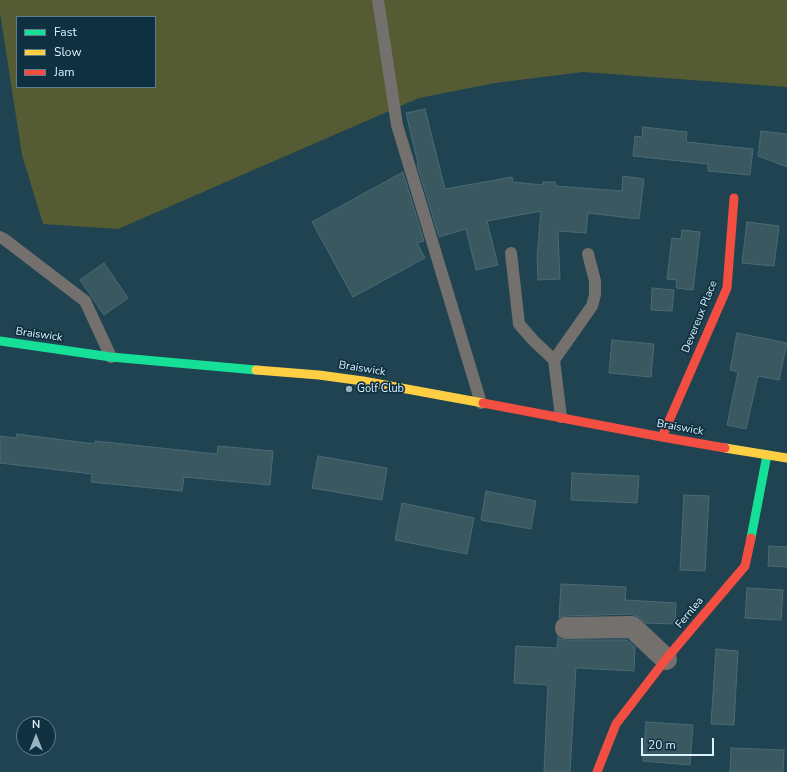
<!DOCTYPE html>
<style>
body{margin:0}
#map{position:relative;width:787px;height:772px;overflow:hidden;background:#1f4351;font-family:"Nunito Sans",sans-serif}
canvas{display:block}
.legend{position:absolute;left:16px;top:16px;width:140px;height:72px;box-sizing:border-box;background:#0f3040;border:1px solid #617d8c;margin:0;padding:5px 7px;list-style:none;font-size:12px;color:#dbf1fd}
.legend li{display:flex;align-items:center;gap:8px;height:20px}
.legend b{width:20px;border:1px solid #617d8c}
.north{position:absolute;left:16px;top:716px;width:40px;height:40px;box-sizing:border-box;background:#0f3040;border:1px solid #617d8c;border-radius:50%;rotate:0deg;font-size:11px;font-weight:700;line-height:16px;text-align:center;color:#dbf1fd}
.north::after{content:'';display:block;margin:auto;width:14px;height:18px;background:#99b4c1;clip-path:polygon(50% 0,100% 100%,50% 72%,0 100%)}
.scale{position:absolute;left:641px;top:738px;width:73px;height:18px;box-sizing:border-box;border:2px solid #dbf1fd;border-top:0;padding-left:5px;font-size:12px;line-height:14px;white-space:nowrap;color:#dbf1fd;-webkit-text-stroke:3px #0f3040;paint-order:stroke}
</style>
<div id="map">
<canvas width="787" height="772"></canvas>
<ul class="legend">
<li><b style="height:5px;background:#16e098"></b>Fast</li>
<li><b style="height:5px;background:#ffcf43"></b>Slow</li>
<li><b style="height:5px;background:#f24e42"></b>Jam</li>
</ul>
<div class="north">N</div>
<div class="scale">20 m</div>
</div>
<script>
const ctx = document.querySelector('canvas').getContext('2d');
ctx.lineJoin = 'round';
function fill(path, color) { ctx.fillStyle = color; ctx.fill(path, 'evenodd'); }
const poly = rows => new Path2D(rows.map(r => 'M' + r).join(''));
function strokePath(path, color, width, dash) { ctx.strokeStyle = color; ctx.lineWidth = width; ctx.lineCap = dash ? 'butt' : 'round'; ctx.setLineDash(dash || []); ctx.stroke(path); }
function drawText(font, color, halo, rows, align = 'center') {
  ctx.font = font + ' "Nunito Sans",sans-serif'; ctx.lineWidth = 3.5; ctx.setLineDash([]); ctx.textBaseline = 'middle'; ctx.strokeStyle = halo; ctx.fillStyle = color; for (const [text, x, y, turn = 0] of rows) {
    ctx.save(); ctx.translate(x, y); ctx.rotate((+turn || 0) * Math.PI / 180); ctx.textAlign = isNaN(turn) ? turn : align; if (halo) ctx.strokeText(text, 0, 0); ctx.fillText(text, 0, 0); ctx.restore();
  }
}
const green = poly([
 [0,0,787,0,787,87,583,72,495,83,419,98,118,229,43,224,22,155,0,13],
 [17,17,155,17,155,87,17,87]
]);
const building = poly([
 [425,109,445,189,512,177,513,182,543,185,543,182,555,182,556,186,622,191,623,176,644,179,639,219,588,213,586,233,558,231,560,279,538,280,537,256,541,211,487,221,498,265,476,270,466,229,439,237,417,165,418,164,406,113,425,109],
 [643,127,687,132,686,142,753,149,750,175,708,171,708,164,633,156,635,136,642,137,643,127],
 [761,131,787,134,787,167,758,156,761,131],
 [403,172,424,241,417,243,425,258,353,297,312,222,403,172],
 [747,222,779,226,774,266,742,263,747,222],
 [682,230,700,232,693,290,676,288,677,280,667,279,672,238,681,239,682,230],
 [104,263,128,298,104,315,80,280,104,263],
 [652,288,674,290,672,311,651,310,652,288],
 [737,333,787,343,779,380,758,376,746,429,727,425,738,372,730,370,737,333],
 [612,340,654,344,651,377,609,373,612,340],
 [17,434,95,444,95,441,217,454,218,446,273,451,270,485,184,477,182,491,91,482,92,474,0,463,0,436,16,438,17,434],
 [318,456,387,468,382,500,312,488,318,456],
 [572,473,639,476,637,503,571,500,572,473],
 [486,491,536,501,531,529,481,520,486,491],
 [684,495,709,496,705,571,680,570,684,495],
 [402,503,474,518,467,554,395,540,402,503],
 [769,546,787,547,787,567,768,566,769,546],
 [561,584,626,587,625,600,676,603,675,624,645,623,640,618,632,614,566,616,559,618,561,584],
 [747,588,783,590,781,620,745,618,747,588],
 [558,637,560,639,566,640,627,640,635,647,634,671,576,668,570,772,544,772,548,685,514,683,516,646,557,648,558,637],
 [716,649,738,651,734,725,711,724,716,649],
 [646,722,693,725,690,765,643,761,646,722],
 [731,748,784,750,783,772,730,772,731,748]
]);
const lane = poly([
 [378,0,397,125,481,403],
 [0,237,4,239,85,301,111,357],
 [511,253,519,324,533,340,554,360],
 [561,417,554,360,592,306,595,295,595,281,588,254]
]);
const street = poly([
 [566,628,632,627,666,659]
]);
const fast = poly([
 [0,341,111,357,256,370],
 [751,538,767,455]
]);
const slow = poly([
 [256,370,319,375,363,381,483,403],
 [725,448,787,458]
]);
const jam = poly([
 [483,403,662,437,725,448],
 [662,437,727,288,734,198],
 [597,772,616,724,666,659,745,566,751,538]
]);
const markers = [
 [349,389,4,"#99b4c1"]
];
const streetNames = [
 ["Devereux Place",700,317,-68],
 ["Braiswick",39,335,8],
 ["Braiswick",362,369,9],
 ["Braiswick",680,428,10],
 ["Fernlea",690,613,-50]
];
const poiNames = [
 ["Golf Club",357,389]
];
fill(green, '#555b32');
fill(building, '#3a5860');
strokePath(building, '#496b75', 1);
strokePath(lane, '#73706d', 12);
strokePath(street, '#73706d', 22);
strokePath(fast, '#16e098', 9);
strokePath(slow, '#ffcf43', 9);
strokePath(jam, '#f24e42', 9);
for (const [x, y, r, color] of markers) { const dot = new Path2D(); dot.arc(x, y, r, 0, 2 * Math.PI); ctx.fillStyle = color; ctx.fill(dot); strokePath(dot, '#0f3040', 1.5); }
drawText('11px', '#dbf1fd', '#0f3040', streetNames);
drawText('11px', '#dbf1fd', '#0f3040', poiNames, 'left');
</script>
